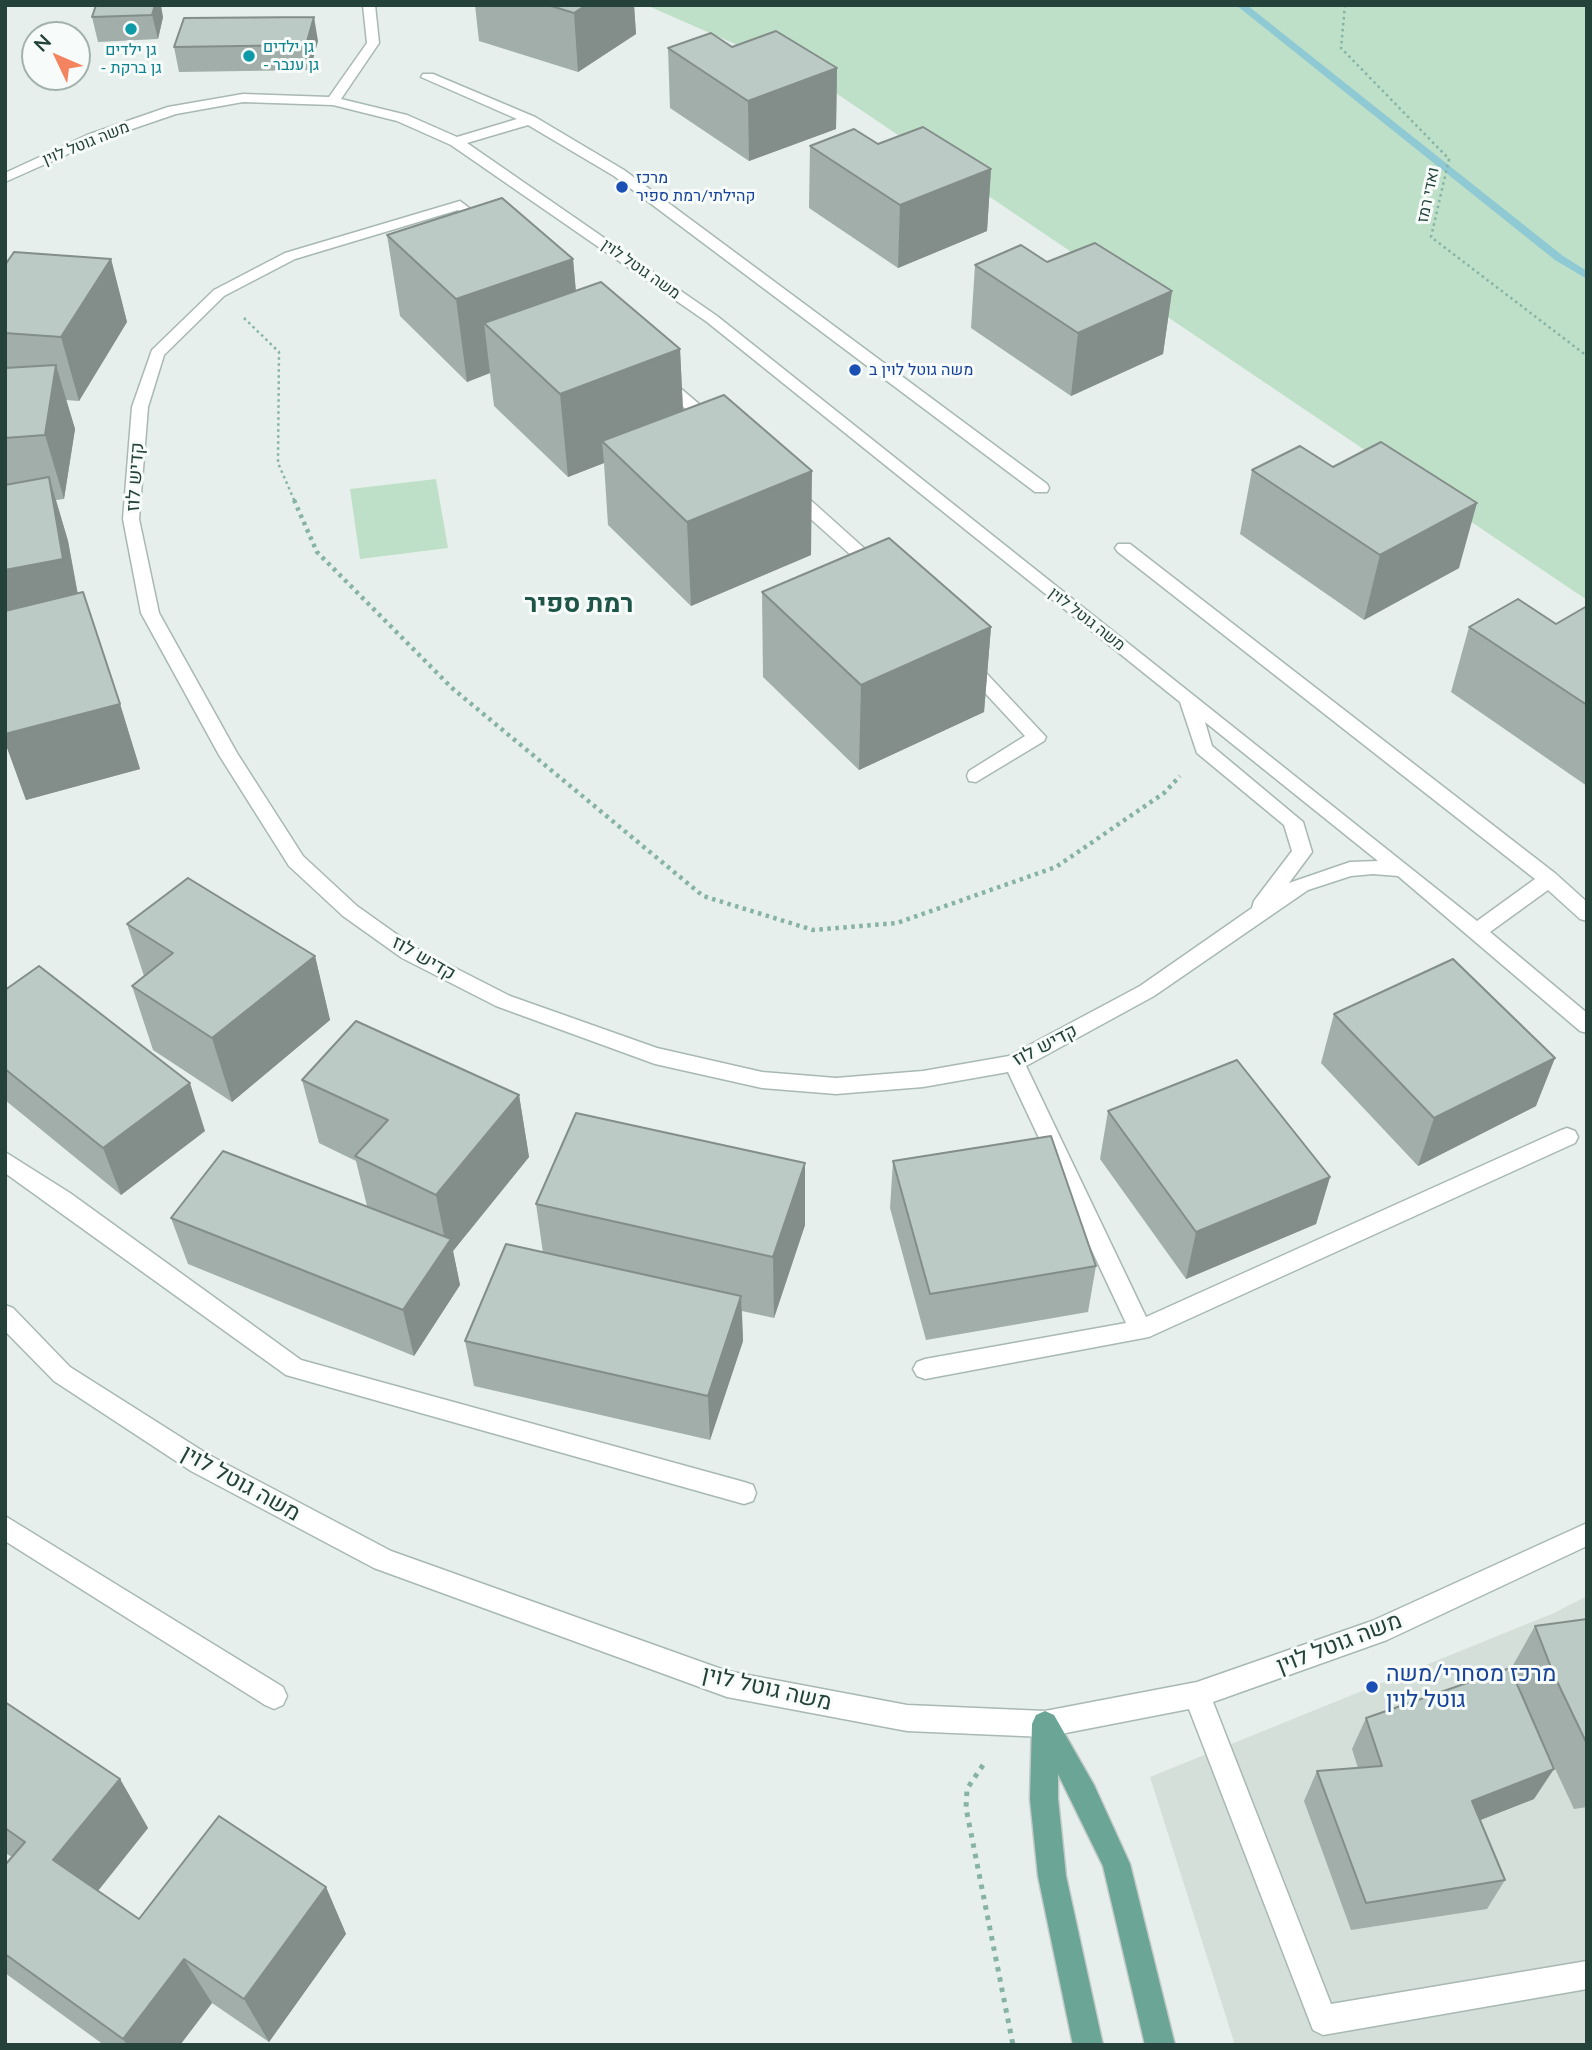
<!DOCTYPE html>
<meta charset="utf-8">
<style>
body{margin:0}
#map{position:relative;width:1592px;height:2050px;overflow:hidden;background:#e6efeb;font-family:Lato,sans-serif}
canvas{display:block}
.frame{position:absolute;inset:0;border:7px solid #24423a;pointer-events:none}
.north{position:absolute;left:21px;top:21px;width:70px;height:70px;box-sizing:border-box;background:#f7fbf9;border:2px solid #a3b1ad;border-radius:50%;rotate:314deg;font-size:19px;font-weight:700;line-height:28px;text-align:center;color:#24423a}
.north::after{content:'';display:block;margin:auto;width:24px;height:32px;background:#f4845f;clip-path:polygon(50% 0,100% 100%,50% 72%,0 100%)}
</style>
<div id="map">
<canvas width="1592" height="2050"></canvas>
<div class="frame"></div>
<div class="north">N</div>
</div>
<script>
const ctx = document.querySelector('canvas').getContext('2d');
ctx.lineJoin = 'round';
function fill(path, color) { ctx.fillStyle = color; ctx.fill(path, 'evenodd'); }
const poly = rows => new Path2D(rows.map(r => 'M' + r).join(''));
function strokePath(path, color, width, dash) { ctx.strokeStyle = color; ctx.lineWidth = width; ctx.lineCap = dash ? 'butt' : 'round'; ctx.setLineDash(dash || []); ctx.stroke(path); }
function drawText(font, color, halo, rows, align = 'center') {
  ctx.font = font + ' Lato,Heebo,sans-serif'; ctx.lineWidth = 6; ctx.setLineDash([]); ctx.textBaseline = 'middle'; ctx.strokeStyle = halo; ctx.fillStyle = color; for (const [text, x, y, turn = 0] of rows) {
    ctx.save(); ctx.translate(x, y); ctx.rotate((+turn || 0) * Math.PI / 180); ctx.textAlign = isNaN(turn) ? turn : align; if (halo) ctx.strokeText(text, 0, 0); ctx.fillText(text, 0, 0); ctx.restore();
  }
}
const built = poly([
 [1587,1596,1587,2045,1235,2045,1150,1777,1554,1613]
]);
const green = poly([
 [646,5,1587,5,1587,600,815,79],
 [436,479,448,548,360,559,350,489]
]);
const stream = poly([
 [1236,5,1247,5,1563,256,1587,271,1587,279,1555,260,1236,5]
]);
const pathFar2 = poly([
 [1345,5,1341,48,1449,159,1431,237,1587,356],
 [244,318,279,352,278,463,295,502]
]);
const pathFar1 = poly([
 [294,500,317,552,452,688,703,896,813,930,897,923,1056,867,1164,793,1180,776]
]);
const path = poly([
 [983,1765,967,1789,966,1808,1013,2045]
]);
const minor = poly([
 [363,5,375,5,379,43,341,99,407,115,457,137,517,119,421,77,423,74,433,74,535,117,624,170,1047,484,1049,488,1047,492,1035,492,614,176,528,125,467,143,717,316,1477,921,1535,879,1118,552,1115,548,1118,544,1130,544,1556,874,1587,902,1587,921,1580,919,1548,890,1490,932,1587,1013,1587,1033,1580,1031,1398,876,1373,874,1351,876,1308,890,1154,996,1026,1066,1146,1317,1559,1131,1567,1128,1575,1131,1578,1137,1575,1143,1149,1337,925,1379,917,1376,913,1369,917,1362,925,1359,1126,1323,1008,1072,923,1087,836,1094,762,1088,655,1064,496,1006,402,958,343,916,289,866,219,755,141,613,123,519,132,407,152,350,214,290,285,253,460,201,490,224,492,227,490,230,480,230,458,210,295,259,224,296,164,355,148,407,139,519,159,613,237,753,303,856,357,906,416,948,510,996,657,1048,762,1072,836,1078,923,1071,1009,1056,1140,986,1252,908,1254,901,1292,851,1284,825,1197,753,1180,702,707,322,451,145,397,121,333,105,243,102,176,114,97,141,5,182,5,173,87,135,168,107,243,94,329,97,367,43,363,5],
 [1205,722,1378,861,1350,862,1289,883,1312,852,1303,822,1212,746,1205,722],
 [660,374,666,376,719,421,721,424,719,427,707,427,654,382,652,379,660,374],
 [790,486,796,487,884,566,887,570,884,574,872,574,784,495,782,491,784,487,790,486],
 [968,658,974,660,1046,737,1044,741,976,782,969,781,967,776,969,771,1025,736,962,668,959,664,968,658],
 [5,1152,70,1193,301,1360,744,1482,753,1485,756,1493,753,1501,744,1504,286,1375,5,1173,5,1152],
 [5,1305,13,1308,70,1367,209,1455,391,1551,727,1671,907,1705,1045,1711,1197,1682,1372,1621,1587,1523,1587,1546,1387,1640,1213,1702,1331,2004,1587,1961,1587,1989,1323,2035,1313,2030,1189,1709,1045,1737,907,1731,727,1697,374,1568,191,1471,54,1381,5,1331,5,1305],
 [5,1516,283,1687,287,1696,283,1705,274,1709,265,1705,5,1541,5,1516]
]);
const major = poly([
 [1045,1711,1054,1715,1094,1785,1130,1864,1175,2045,1145,2045,1103,1866,1058,1774,1058,1799,1066,1876,1103,2045,1073,2045,1038,1876,1030,1799,1032,1724,1036,1715,1045,1711]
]);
const wall = poly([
 [96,5,163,17,158,39,98,42,92,17],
 [475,5,634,5,636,34,578,72,479,41],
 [318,41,310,70,179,72,174,47],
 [732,47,837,68,836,129,749,161,670,108,668,48],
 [878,144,991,169,987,231,898,268,809,208,810,146],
 [387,235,573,259,576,291,680,349,683,410,811,555,691,606,608,525,604,463,568,477,494,406,490,373,467,382,400,316],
 [111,259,127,322,79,401,66,400,75,429,64,499,56,500,68,541,78,594,120,704,140,769,26,800,5,742,5,265],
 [1047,262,1172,291,1163,354,1071,396,971,328,975,265],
 [1252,470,1459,568,1364,620,1240,534],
 [762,592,991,627,984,712,859,770,763,677],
 [1587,606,1587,786,1451,692,1469,627,1556,624],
 [127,924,315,956,330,1020,232,1102,153,1050,132,986,144,976],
 [5,990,205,1131,121,1195,5,1100],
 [1334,1014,1536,1106,1418,1166,1321,1063],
 [302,1080,519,1095,529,1157,453,1251,460,1285,414,1356,188,1264,171,1218,367,1206,356,1161,319,1143],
 [1108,1111,1330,1177,1316,1224,1186,1279,1100,1159],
 [893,1161,1096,1266,1088,1312,926,1340,890,1208],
 [805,1163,805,1225,774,1318,742,1311,743,1341,710,1440,474,1386,465,1341,543,1253,536,1204],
 [1587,1619,1587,1807,1574,1809,1536,1728,1534,1799,1480,1820,1505,1880,1487,1909,1351,1930,1304,1801,1317,1771,1358,1768,1352,1749,1366,1718,1526,1705,1512,1667,1535,1626],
 [5,1702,120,1779,148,1828,98,1891,139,1919,326,1887,346,1934,269,2042,212,2003,180,2045,104,2045,5,1973,5,1865,12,1857,5,1853]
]);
const shadedWall = poly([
 [155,5,161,5,163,17,158,39,152,15],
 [586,5,634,5,636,34,578,72,574,13],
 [314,17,318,41,310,70,306,45],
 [837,68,836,129,749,161,748,101],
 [991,169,987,231,898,268,900,205],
 [111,259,127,322,79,401,61,337],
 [573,259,580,341,484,323,490,373,467,382,456,299],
 [1172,291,1163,354,1071,396,1078,333],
 [680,349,684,432,602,441,604,463,568,477,560,394],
 [56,365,75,429,64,499,45,435],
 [812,471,811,555,691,606,687,522],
 [49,477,68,541,83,624,5,639,5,570],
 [1477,503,1459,568,1364,620,1380,555],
 [991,627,984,712,859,770,861,685],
 [120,704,140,769,26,800,5,742,5,734],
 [315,956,330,1020,232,1102,212,1038],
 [1555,1058,1536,1106,1418,1166,1434,1118],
 [190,1083,205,1131,121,1195,103,1148],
 [519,1095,529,1157,453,1251,460,1285,414,1356,403,1310,446,1245,436,1195],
 [805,1163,805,1225,774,1318,773,1257],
 [1330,1177,1316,1224,1186,1279,1196,1232],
 [741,1296,743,1341,710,1440,708,1396],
 [1554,1769,1534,1799,1455,1830,1472,1801],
 [120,1779,148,1828,85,1907,53,1860],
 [326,1887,346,1934,269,2042,244,1999],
 [184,1959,212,2003,180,2045,127,2045,123,2039]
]);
const building = poly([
 [96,5,155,5,152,15,92,17,96,5],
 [548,5,586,5,574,13,548,5],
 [314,17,306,45,174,47,184,18,314,17],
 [776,31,837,68,748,101,668,48,711,33,732,47,776,31],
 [923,127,991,169,900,205,810,146,854,129,878,144,923,127],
 [502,198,573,259,456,299,387,235,502,198],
 [1095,243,1172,291,1078,333,975,265,1021,245,1047,262,1095,243],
 [14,252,111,259,61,337,5,333,5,265,14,252],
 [601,282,680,349,560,394,484,323,601,282],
 [56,365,45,435,5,438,5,368,56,365],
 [724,395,812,471,687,522,602,441,724,395],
 [1381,442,1477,503,1380,555,1252,470,1300,446,1333,467,1381,442],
 [49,477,63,559,5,570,5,485,49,477],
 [889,538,991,627,861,685,762,592,889,538],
 [83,592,120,704,5,734,5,611,83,592],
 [1518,599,1556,624,1587,606,1587,705,1469,627,1518,599],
 [188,878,315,956,212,1038,132,986,173,953,127,924,188,878],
 [1453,959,1555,1058,1434,1118,1334,1014,1453,959],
 [39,966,190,1083,103,1148,5,1069,5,990,39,966],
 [356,1021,519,1095,436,1195,355,1156,388,1120,302,1080,356,1021],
 [1237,1060,1330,1177,1196,1232,1108,1111,1237,1060],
 [576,1113,805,1163,773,1257,536,1204,576,1113],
 [1051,1136,1096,1266,930,1294,893,1161,1051,1136],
 [223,1151,451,1239,403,1310,171,1218,223,1151],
 [506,1244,741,1296,708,1396,465,1341,506,1244],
 [1587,1619,1587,1744,1554,1675,1535,1626,1587,1619],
 [1510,1668,1554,1769,1472,1801,1505,1880,1366,1903,1317,1771,1382,1766,1366,1718,1510,1668],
 [5,1702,120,1779,53,1860,139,1919,219,1816,326,1887,244,1999,184,1959,123,2039,5,1954,5,1865,25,1842,5,1828,5,1702]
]);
const markers = [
 [131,29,7,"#0f9aa8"],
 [249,56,7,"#0f9aa8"],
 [622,187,7,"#1a4fb4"],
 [855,370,7,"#1a4fb4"],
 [1372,1687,7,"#1a4fb4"]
];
const farCulturenames = [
 ["גן ילדים",263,47],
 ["- גן ענבר",263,65],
 ["גן ילדים",131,50,"center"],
 ["- גן ברקת",131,68,"center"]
];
const farStreetnames = [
 ["משה גוטל לוין",86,143,-22],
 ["ואדי רמז",1428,195,-78],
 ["משה גוטל לוין",641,269,35],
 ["משה גוטל לוין",1087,619,38]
];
const farTransitnames = [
 ["מרכז",636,178],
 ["קהילתי/רמת ספיר",636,196],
 ["משה גוטל לוין ב",869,370]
];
const streetNames = [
 ["קדיש לוז",135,477,-86],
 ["קדיש לוז",424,958,30],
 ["קדיש לוז",1045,1045,-27]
];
const nearStreetnames = [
 ["משה גוטל לוין",241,1483,29],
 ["משה גוטל לוין",1339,1643,-21],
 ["משה גוטל לוין",767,1688,13]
];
const nearTransitnames = [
 ["מרכז מסחרי/משה",1386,1674],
 ["גוטל לוין",1386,1700]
];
const districtNames = [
 ["רמת ספיר",579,604]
];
fill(built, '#d4dfda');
fill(green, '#bfe0c8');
fill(stream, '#8ec9d4');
strokePath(minor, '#a8b8b2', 3);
strokePath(major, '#c2cac8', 3);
strokePath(pathFar2, '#86b3a5', 2.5, [2.5, 3.5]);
strokePath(pathFar1, '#86b3a5', 4.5, [3.5, 4.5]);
strokePath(path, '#86b3a5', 5, [4.5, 6]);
fill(minor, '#fff');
fill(major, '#6aa596');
fill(wall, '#a1aea9');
fill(shadedWall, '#838d89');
fill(building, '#bbcac4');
strokePath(building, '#838d89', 2);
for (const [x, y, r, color] of markers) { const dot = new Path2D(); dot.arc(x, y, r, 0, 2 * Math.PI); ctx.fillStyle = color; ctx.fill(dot); strokePath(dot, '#f7fbf9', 2.5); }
drawText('16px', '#0d838f', '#f7fbf9', farCulturenames, 'left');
drawText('16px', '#24423a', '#f7fbf9', farStreetnames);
drawText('16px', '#164399', '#f7fbf9', farTransitnames, 'left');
drawText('19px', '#24423a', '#f7fbf9', streetNames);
drawText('23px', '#24423a', '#f7fbf9', nearStreetnames);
drawText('23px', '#164399', '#f7fbf9', nearTransitnames, 'left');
drawText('bold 26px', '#1f5548', '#f7fbf9', districtNames);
</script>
